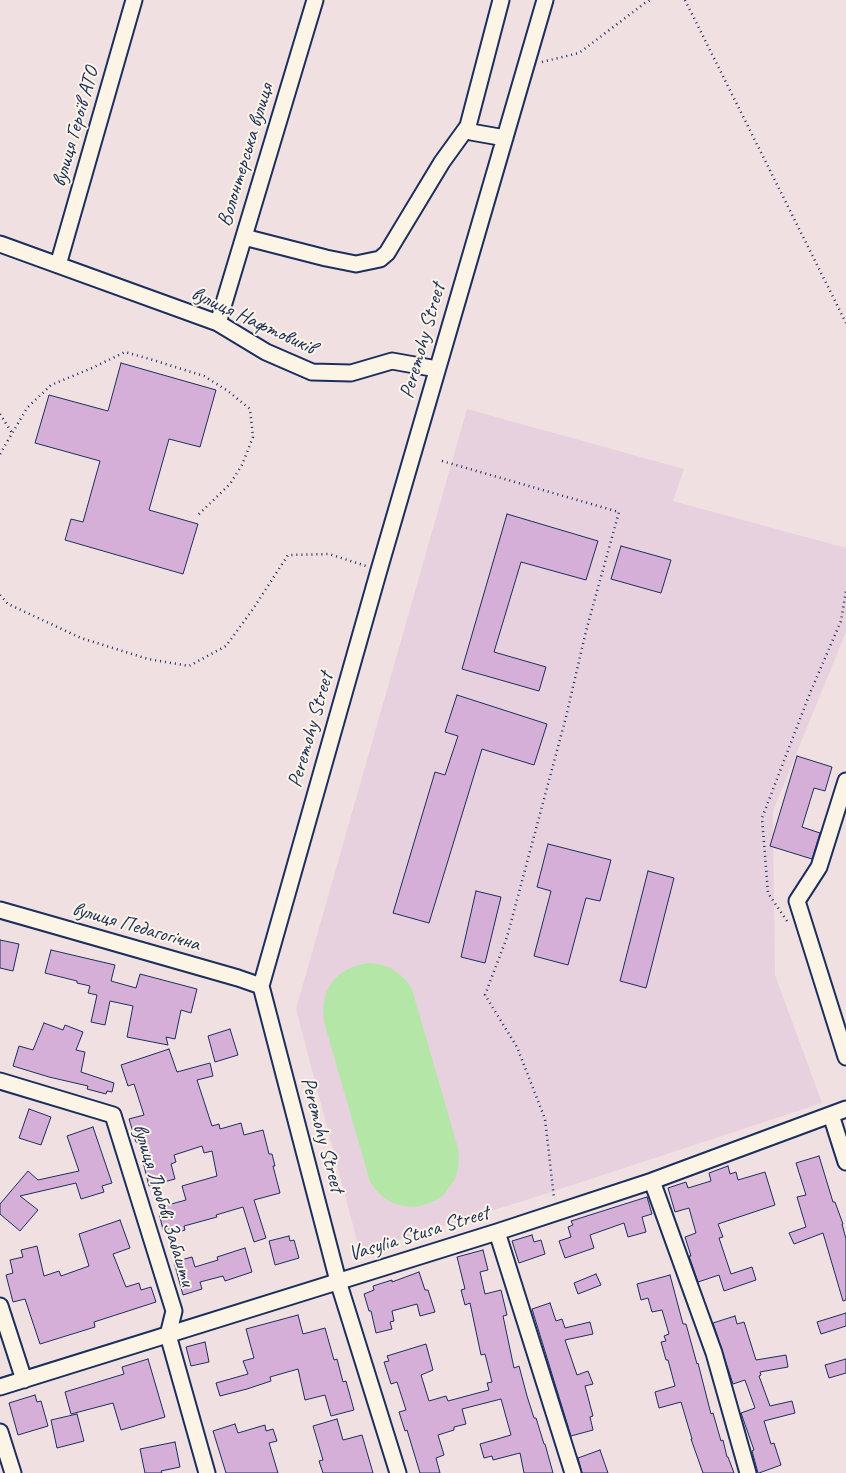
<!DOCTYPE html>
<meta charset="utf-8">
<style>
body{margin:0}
canvas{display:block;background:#f0e0e1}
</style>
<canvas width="846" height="1473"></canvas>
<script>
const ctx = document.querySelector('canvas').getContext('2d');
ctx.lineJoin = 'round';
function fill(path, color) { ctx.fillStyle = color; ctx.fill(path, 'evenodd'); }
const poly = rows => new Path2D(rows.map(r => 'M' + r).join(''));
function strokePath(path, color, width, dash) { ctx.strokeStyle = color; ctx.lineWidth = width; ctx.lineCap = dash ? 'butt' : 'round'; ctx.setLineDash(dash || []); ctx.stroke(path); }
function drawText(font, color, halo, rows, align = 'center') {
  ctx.font = font + ' Caveat,sans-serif'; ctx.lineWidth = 4; ctx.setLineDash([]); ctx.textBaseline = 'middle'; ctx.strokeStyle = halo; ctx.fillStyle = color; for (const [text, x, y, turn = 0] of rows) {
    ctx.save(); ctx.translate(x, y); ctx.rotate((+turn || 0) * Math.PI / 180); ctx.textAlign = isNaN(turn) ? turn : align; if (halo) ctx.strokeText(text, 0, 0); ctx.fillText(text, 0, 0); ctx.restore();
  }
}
const built = poly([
 [467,409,684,469,673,501,846,548,846,632,773,811,775,975,822,1103,539,1196,360,1252,296,1009]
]);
const green = poly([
 [369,963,379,964,389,967,398,973,406,980,412,989,458,1148,459,1158,458,1169,455,1179,443,1196,434,1201,424,1205,414,1207,403,1206,393,1203,384,1198,376,1190,370,1182,324,1022,323,1012,324,1001,327,991,332,982,340,974,348,969,358,965]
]);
const building = poly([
 [121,363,216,390,200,447,169,439,149,510,198,524,183,574,65,540,71,519,83,522,100,461,35,443,49,395,108,411,121,363],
 [507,514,598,541,586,580,521,562,494,652,546,667,539,691,462,669,507,514],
 [621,546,671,560,661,593,611,579,621,546],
 [457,695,547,724,534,765,482,749,429,923,393,913,435,772,445,775,458,736,445,732,457,695],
 [797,756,832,767,825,791,814,788,802,827,820,833,812,859,770,846,797,756],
 [548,844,611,860,600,901,586,898,568,965,534,956,551,891,537,887,548,844],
 [648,871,674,878,646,988,620,981,648,871],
 [476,891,501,897,485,963,461,957,476,891],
 [0,940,19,944,13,971,0,968,0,940],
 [51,950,115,965,111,981,136,988,140,974,197,989,191,1013,181,1010,175,1039,166,1037,168,1045,127,1037,133,1006,110,1001,105,1025,91,1022,97,995,88,993,90,986,77,983,77,981,45,973,51,950],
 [44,1023,63,1030,65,1025,83,1032,76,1050,85,1052,81,1072,114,1083,112,1092,107,1091,106,1094,87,1089,88,1086,49,1077,13,1066,19,1046,33,1050,44,1023],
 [230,1029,238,1055,215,1062,208,1036,230,1029],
 [169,1049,177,1072,210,1063,213,1076,197,1080,212,1126,219,1124,220,1129,241,1123,244,1135,263,1130,269,1154,272,1154,275,1166,273,1166,280,1193,254,1200,266,1238,254,1242,243,1207,216,1215,217,1217,184,1226,185,1230,174,1234,172,1228,163,1230,159,1213,166,1211,164,1206,186,1200,182,1186,217,1176,212,1151,204,1153,202,1146,174,1155,176,1162,171,1164,175,1179,149,1186,138,1142,136,1142,129,1119,144,1115,134,1084,128,1086,121,1065,169,1049],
 [29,1109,51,1117,41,1145,19,1138,29,1109],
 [93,1127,112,1183,102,1186,104,1192,81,1199,76,1183,20,1196,38,1210,20,1231,0,1214,0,1204,28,1171,38,1180,79,1171,67,1136,93,1127],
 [819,1156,833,1202,835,1202,843,1224,842,1224,846,1239,846,1300,843,1301,823,1233,794,1244,789,1233,806,1227,797,1197,806,1195,796,1163,819,1156],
 [728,1166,730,1174,736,1172,738,1180,765,1172,775,1205,718,1224,723,1237,719,1238,731,1274,752,1267,756,1280,724,1291,719,1275,698,1282,689,1256,691,1256,685,1237,696,1233,689,1208,675,1212,668,1188,686,1182,688,1188,711,1181,709,1173,728,1166],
 [647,1197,652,1214,642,1217,646,1232,628,1237,624,1223,590,1235,594,1248,565,1258,559,1241,571,1237,568,1227,573,1225,571,1221,647,1197],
 [120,1220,130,1248,113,1254,126,1287,139,1283,141,1290,151,1287,156,1302,94,1322,95,1327,40,1344,25,1299,13,1302,6,1275,13,1273,10,1260,23,1257,21,1250,37,1246,44,1276,59,1271,61,1276,89,1266,79,1234,120,1220],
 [532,1235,534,1242,541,1240,545,1254,519,1263,512,1241,532,1235],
 [289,1236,290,1241,294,1240,299,1258,275,1265,269,1241,289,1236],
 [245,1248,252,1272,225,1281,223,1276,200,1282,202,1289,183,1295,174,1262,192,1257,195,1267,218,1260,217,1257,245,1248],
 [483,1250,488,1270,480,1272,485,1294,501,1290,507,1315,503,1316,514,1368,519,1366,527,1396,534,1418,536,1418,544,1444,545,1444,553,1473,524,1473,520,1453,493,1460,492,1456,484,1458,480,1444,511,1435,501,1399,462,1409,466,1424,454,1427,454,1430,438,1435,444,1455,436,1458,440,1473,420,1473,407,1430,405,1431,399,1412,406,1410,397,1382,391,1384,384,1362,389,1361,387,1356,426,1344,433,1370,421,1375,429,1401,446,1396,448,1401,489,1390,487,1383,492,1382,485,1354,481,1355,470,1303,465,1305,461,1290,465,1289,457,1257,483,1250],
 [419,1272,425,1290,428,1290,435,1312,420,1316,417,1304,392,1311,394,1321,390,1322,392,1329,376,1333,371,1311,369,1311,364,1294,374,1290,373,1286,392,1280,392,1282,419,1272],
 [596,1274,601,1285,578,1294,574,1283,596,1274],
 [670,1275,683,1324,686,1324,697,1364,698,1363,711,1414,713,1413,721,1441,723,1440,727,1457,728,1457,734,1473,703,1473,691,1439,692,1439,681,1402,659,1408,655,1392,675,1386,668,1360,666,1360,661,1342,666,1341,664,1336,669,1334,662,1310,652,1312,648,1298,641,1300,637,1284,670,1275],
 [550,1303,556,1321,562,1319,565,1328,590,1322,593,1334,565,1340,577,1375,588,1371,593,1384,585,1386,593,1416,590,1417,593,1430,571,1436,532,1309,550,1303],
 [846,1313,846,1326,821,1334,817,1322,846,1313],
 [298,1315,303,1334,325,1328,334,1360,337,1359,343,1382,346,1381,354,1410,331,1416,325,1395,305,1400,298,1369,270,1377,271,1381,247,1389,220,1396,216,1383,248,1374,243,1361,254,1358,246,1329,298,1315],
 [735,1316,737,1324,744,1322,756,1360,786,1355,788,1367,760,1372,761,1375,759,1376,770,1406,792,1401,795,1413,764,1421,771,1444,774,1443,781,1465,759,1473,758,1473,752,1451,754,1450,741,1413,755,1408,745,1380,733,1384,713,1323,735,1316],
 [205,1342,209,1362,191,1366,186,1347,205,1342],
 [148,1359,165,1417,121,1430,113,1403,71,1414,65,1392,124,1374,122,1367,148,1359],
 [846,1359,846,1373,829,1378,825,1365,846,1359],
 [35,1395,37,1402,41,1401,48,1426,18,1435,9,1403,35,1395],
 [77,1414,84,1441,57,1448,51,1420,77,1414],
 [337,1419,343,1440,362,1435,373,1473,323,1473,319,1461,323,1460,313,1426,337,1419],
 [235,1424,238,1433,265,1425,266,1431,273,1429,277,1441,269,1443,278,1473,226,1473,213,1431,235,1424],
 [175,1442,180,1467,161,1471,162,1473,145,1473,140,1449,175,1442],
 [600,1450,608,1473,582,1473,578,1458,600,1450]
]);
const path = poly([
 [685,0,846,323],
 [542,62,579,53,645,3,651,0],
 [0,414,12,433],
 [0,454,27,408,51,385,92,368,125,352,153,360,204,376,228,391,250,409,253,437,242,465,230,484,198,515],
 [442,461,619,512,586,631,566,717,507,937,485,995,517,1047,545,1119,554,1198],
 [0,595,8,604,81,638,148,659,189,666,226,646,253,609,288,555,329,554,366,566],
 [787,921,768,893,762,818,810,693,841,621,846,591]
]);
const minor = poly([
 [501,0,468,126,471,132,505,138],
 [244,237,326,258,356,264,380,259,387,253,442,162,468,126],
 [0,244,218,323,266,352,312,372,351,373,392,361,437,369],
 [58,265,134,0],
 [218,323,315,0],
 [846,781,819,867,797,901,846,1057],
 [0,910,238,978,261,986],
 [0,1081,113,1115,174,1311,168,1335,207,1473],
 [831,1115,846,1162],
 [652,1181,714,1353,748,1473],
 [497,1232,573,1473],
 [0,1306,24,1380],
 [0,1387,497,1232,652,1181,846,1109],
 [0,1432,13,1473],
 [398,1473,338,1281,261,986,379,570,545,0]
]);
const streetNames = [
 ["вулиця Героїв АТО",76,127,-74],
 ["Волонтерська вулиця",246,155,-73],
 ["вулиця Нафтовиків",253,321,25],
 ["Peremohy Street",423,341,-74],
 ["Peremohy Street",311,730,-74],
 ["вулиця Педагогічна",136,927,16],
 ["Peremohy Street",322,1135,75],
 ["вулиця Любові Забашти",163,1205,73],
 ["Vasylia Stusa Street",419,1234,-17]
];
fill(built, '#e8d1de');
fill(green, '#b4e7a7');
fill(building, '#d5afd7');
strokePath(building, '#1b2f5e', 1);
strokePath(minor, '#1b2f5e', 19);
strokePath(path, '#1b2f5e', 2.5, [1, 4]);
strokePath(minor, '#fcf5e5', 15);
drawText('21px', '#1b2f5e', '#fcf5e5', streetNames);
</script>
